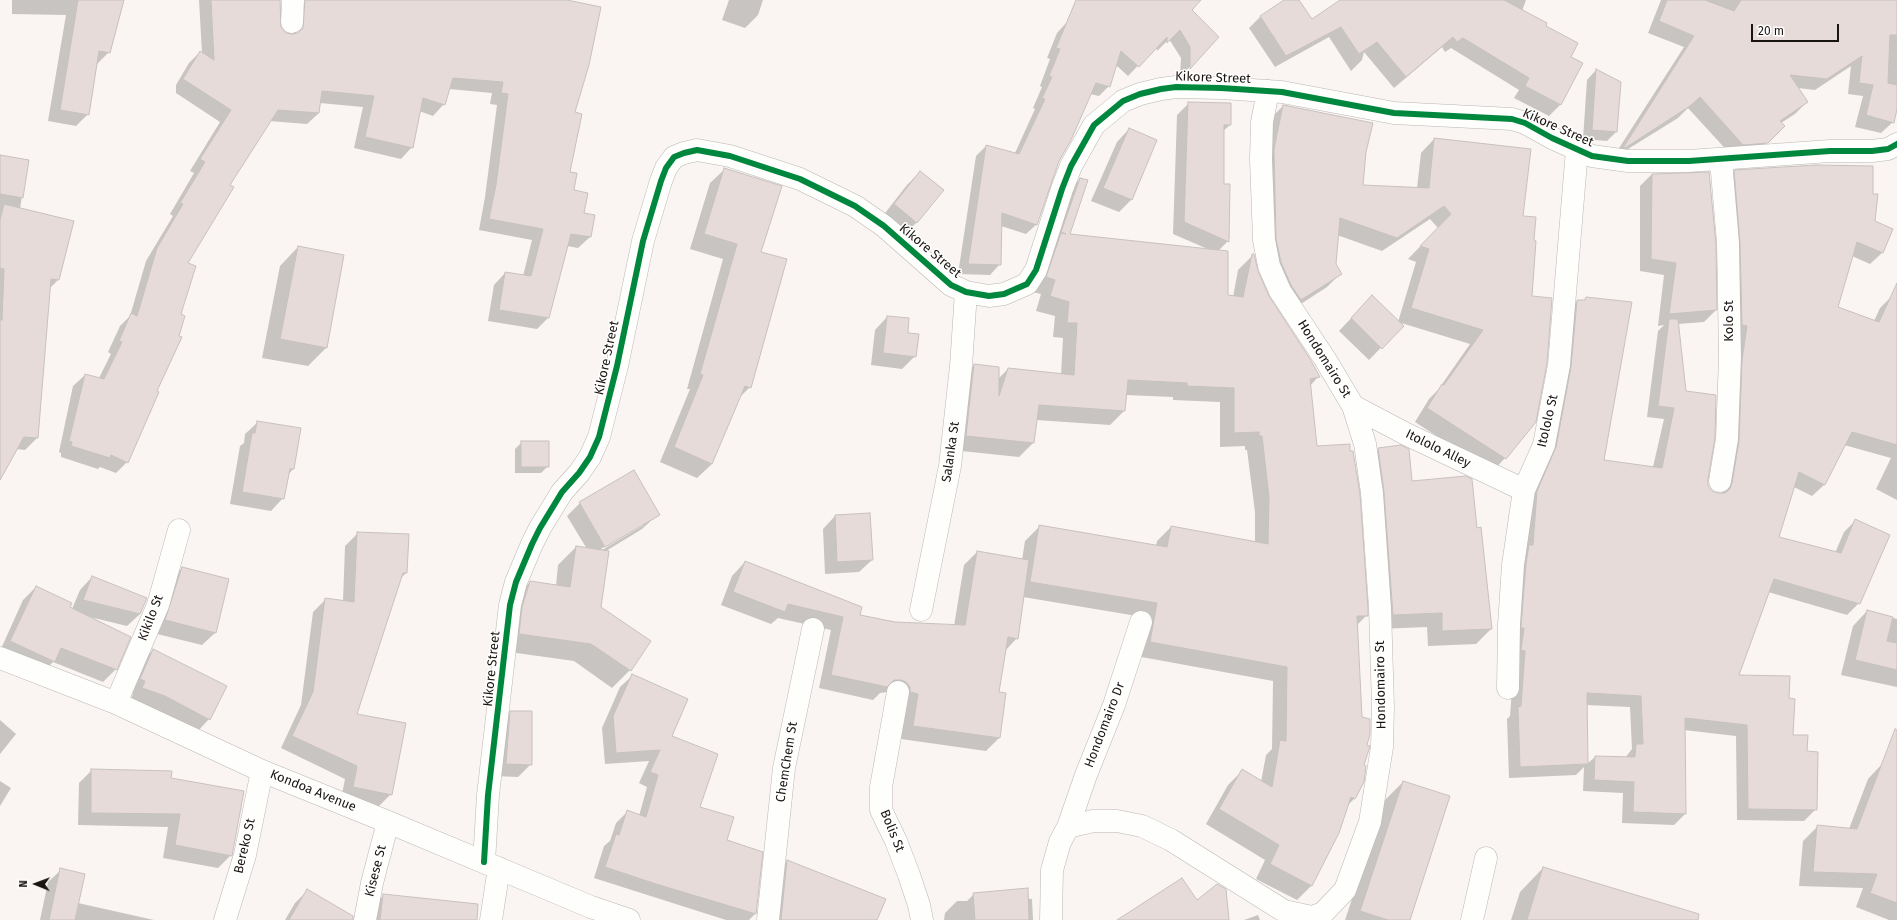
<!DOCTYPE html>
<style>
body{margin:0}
#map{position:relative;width:1897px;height:920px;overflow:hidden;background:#faf5f2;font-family:"Fira Sans",sans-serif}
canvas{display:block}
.north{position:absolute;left:16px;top:864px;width:40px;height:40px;-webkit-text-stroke:3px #fff;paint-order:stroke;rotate:271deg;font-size:11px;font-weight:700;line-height:16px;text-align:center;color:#1b1512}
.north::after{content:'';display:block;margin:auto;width:14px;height:18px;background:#1b1512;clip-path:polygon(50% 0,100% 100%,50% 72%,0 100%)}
.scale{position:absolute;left:1751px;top:24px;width:88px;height:18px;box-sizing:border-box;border:2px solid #1b1512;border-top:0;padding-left:5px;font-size:12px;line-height:14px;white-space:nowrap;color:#1b1512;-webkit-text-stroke:3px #fff;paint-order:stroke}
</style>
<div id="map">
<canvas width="1897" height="920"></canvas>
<div class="north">N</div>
<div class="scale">20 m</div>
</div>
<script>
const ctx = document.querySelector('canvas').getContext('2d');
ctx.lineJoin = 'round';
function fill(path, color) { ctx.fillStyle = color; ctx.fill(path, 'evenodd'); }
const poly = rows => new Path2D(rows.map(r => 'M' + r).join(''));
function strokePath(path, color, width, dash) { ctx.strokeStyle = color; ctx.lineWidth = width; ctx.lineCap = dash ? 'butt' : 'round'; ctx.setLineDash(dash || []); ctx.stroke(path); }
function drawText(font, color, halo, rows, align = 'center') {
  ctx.font = font + ' "Fira Sans",sans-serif'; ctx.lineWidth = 3; ctx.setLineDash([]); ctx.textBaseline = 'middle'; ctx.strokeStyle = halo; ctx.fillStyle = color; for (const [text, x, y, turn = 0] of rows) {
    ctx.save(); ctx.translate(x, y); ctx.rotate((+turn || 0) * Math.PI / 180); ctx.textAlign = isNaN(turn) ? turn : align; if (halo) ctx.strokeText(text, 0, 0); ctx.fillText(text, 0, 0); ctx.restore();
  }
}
const shadow = poly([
 [12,0,123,0,109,52,97,64,88,114,76,126,48,121,66,15,12,14],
 [199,0,279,0,280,29,285,34,292,36,306,32,306,0,543,0,574,113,569,173,573,190,583,213,593,215,590,237,578,248,567,246,548,318,537,329,488,321,494,285,505,273,523,276,532,240,479,230,485,197,497,105,490,104,492,93,449,89,444,104,433,116,419,111,412,147,401,159,354,148,363,107,320,103,319,113,307,124,269,121,228,185,186,264,155,391,127,462,116,473,100,467,98,469,61,457,61,453,59,452,73,386,85,375,99,378,111,354,108,352,120,326,130,316,146,261,173,216,170,214,194,173,190,171,220,122,176,93,176,85,189,63,200,52,202,53],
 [729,0,763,0,758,15,745,28,722,20],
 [1087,0,1177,0,1218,37,1180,77,1181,58,1169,39,1157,51,1157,46,1128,76,1116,65,1109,86,1099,96,1090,94,1058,161,1037,224,1026,234,1001,226,1000,264,990,275,958,274,976,156,986,146,1015,153,1035,109,1033,108,1042,87,1040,86,1050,59,1047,58,1057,33],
 [1286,0,1298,0,1311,20,1342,0,1526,0,1522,11,1544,26,1570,57,1560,105,1549,116,1514,98,1519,90,1451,48,1445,52,1442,47,1394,88,1364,52,1362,60,1351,71,1329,37,1275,67,1249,28,1261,16],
 [1661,0,1897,0,1897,112,1895,113,1893,122,1881,133,1855,127,1863,96,1848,94,1851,66,1815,90,1798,88,1807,102,1795,114,1781,123,1784,126,1755,154,1732,156,1688,108,1678,118,1612,159,1684,47,1648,33],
 [1596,70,1616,132,1607,141,1583,139,1587,80],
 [1189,103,1230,125,1223,131,1223,185,1228,241,1218,251,1227,296,1233,297,1238,270,1253,255,1257,271,1268,297,1318,377,1310,386,1316,447,1367,615,1356,626,1355,798,1347,806,1312,885,1297,900,1256,879,1265,860,1206,824,1228,785,1242,771,1261,782,1266,755,1272,749,1273,681,1136,656,1143,617,1023,597,1017,638,1005,651,998,693,999,738,986,751,901,739,905,707,887,692,880,693,873,700,819,688,831,630,778,618,771,624,721,605,732,576,745,562,859,615,895,623,954,626,964,565,977,552,1022,560,1025,541,1040,526,1156,546,1157,541,1171,527,1255,542,1255,512,1247,450,1245,450,1245,446,1220,447,1220,402,1173,400,1173,397,1126,395,1124,411,1110,425,1036,420,1033,443,1019,457,952,450,960,380,974,365,998,379,1008,369,1061,375,1063,338,1053,337,1055,316,1036,311,1041,294,1032,292,1066,193,1080,179,1069,235,1210,250,1173,234,1177,115],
 [1283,106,1365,152,1362,186,1417,188,1421,153,1434,139,1522,217,1505,458,1492,472,1415,422,1429,399,1438,390,1470,344,1398,322,1416,262,1408,259,1438,228,1430,219,1382,251,1337,235,1335,265,1340,274,1327,287,1287,313,1268,276,1270,119],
 [1129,129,1156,141,1131,200,1119,212,1091,201,1117,142],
 [0,156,27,161,20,209,58,280,49,289,37,438,25,450,16,449,0,478],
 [725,169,760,253,750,387,739,398,712,464,697,478,660,462,690,389,687,389,723,259,690,249,710,183],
 [1735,171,1872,194,1874,222,1892,230,1882,253,1870,264,1852,256,1837,308,1874,321,1880,308,1892,296,1897,299,1897,500,1876,489,1891,458,1844,445,1824,485,1812,496,1794,487,1777,537,1835,553,1844,532,1856,520,1859,603,1847,615,1768,592,1738,676,1788,699,1792,736,1806,752,1816,809,1804,821,1737,820,1736,736,1684,730,1685,814,1674,825,1622,823,1623,793,1583,791,1584,767,1576,775,1509,778,1507,719,1510,716,1514,662,1518,557,1566,312,1577,301,1583,301,1586,298,1603,460,1653,467,1664,419,1647,417,1658,331,1664,325,1658,326,1664,275,1640,271,1640,186,1652,174,1716,310,1704,322,1678,324,1685,392,1707,485,1711,491,1717,494,1722,494,1728,452,1723,183],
 [1586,705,1630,707,1632,749,1625,758,1595,757,1587,764],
 [920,172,916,223,904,235,882,217,907,185],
 [298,247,343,256,326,348,308,366,262,358,280,266],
 [1372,296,1402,326,1369,360,1339,331],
 [887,317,915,356,902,369,871,365,875,330],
 [258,422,293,469,288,475,283,498,271,511,230,504,240,446,244,443,245,434],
 [522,442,548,466,541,473,515,473,515,449],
 [1379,449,1411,483,1476,529,1491,629,1476,644,1428,646,1427,627,1378,629,1364,464],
 [580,503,655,517,642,529,606,551,600,607,630,670,612,688,574,661,502,651,513,600,530,582,556,586,558,565,576,547,587,549,567,516],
 [644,523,644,525,602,550,601,549],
 [835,516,872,560,859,572,825,574,823,529],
 [358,533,406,573,400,579,356,714,391,794,378,807,341,799,345,779,281,748,301,705,313,612,326,599,343,601,345,546],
 [182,568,215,633,202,645,153,633,169,581],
 [92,577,140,614,127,626,90,617,116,669,103,682,53,662,41,674,0,651,23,600,36,587,72,609,80,590],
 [1867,611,1897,619,1897,687,1841,675,1853,626],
 [153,650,209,719,197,732,130,701,133,694,128,692,141,662],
 [632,676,670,737,699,807,725,841,762,853,755,914,749,920,726,920,594,878,604,846,610,841,616,823,627,812,639,816,647,787,639,783,649,761,605,764,602,728,620,687],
 [511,712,531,764,518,777,494,776,498,725],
 [0,720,16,734,0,754],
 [1897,748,1897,920,1889,920,1856,907,1863,888,1799,886,1803,841,1818,826,1849,829,1868,779],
 [92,770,170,779,231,855,218,868,163,858,168,827,78,825,79,783],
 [0,781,11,788,0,806],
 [1403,782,1409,920,1345,920,1385,800],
 [787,861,876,920,770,920,775,873],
 [1543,868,1657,920,1511,920,1520,892],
 [61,870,78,903,154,920,40,920,48,882],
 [308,890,340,920,285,920,295,903],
 [974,894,1032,899,1033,920,944,920,945,913,957,901,967,901],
 [384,895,465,920,364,920,365,913],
 [1258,915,1260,920,1244,920]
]);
const building = poly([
 [78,0,124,0,110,53,99,51,89,115,60,110,78,0],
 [211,0,280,0,281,27,286,33,292,34,298,33,303,28,305,0,567,0,601,7,589,65,575,112,582,114,570,172,577,173,574,190,588,193,584,213,595,215,591,237,571,234,549,318,499,310,505,272,531,276,543,229,489,219,496,185,508,94,501,93,503,82,453,78,445,105,423,98,413,148,365,137,374,96,322,91,319,113,278,110,230,185,234,187,188,263,196,266,181,314,185,316,179,336,182,337,157,391,159,392,128,463,111,455,110,458,71,446,72,442,69,441,85,374,104,379,122,342,119,341,131,313,137,316,157,248,183,204,180,203,205,162,200,159,231,110,183,79,200,51,214,60,211,0],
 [1076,0,1201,0,1192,10,1219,37,1190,69,1190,47,1180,30,1167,43,1167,37,1139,67,1121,51,1110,87,1096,83,1071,140,1059,161,1037,225,1002,213,1001,265,968,264,986,145,1019,154,1045,99,1042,98,1052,77,1049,76,1060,49,1056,48,1076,0],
 [1284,0,1299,0,1312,19,1340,0,1504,0,1547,23,1546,26,1578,43,1571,57,1583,63,1561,105,1525,86,1529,78,1463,38,1457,42,1453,37,1406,77,1377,42,1359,54,1341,27,1286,56,1260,16,1284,0],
 [1667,0,1705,0,1734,11,1741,0,1897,0,1897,35,1890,35,1888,83,1897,85,1897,109,1894,123,1866,115,1873,85,1859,83,1862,56,1827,79,1790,75,1808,102,1780,121,1785,126,1768,143,1743,145,1700,97,1690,106,1625,148,1623,148,1694,36,1659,21,1667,0],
 [1596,69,1621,82,1617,132,1592,130,1596,69],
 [1188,102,1231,103,1231,125,1224,125,1224,184,1230,184,1229,242,1184,222,1188,102],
 [1283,105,1373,123,1366,152,1363,185,1429,188,1434,138,1531,149,1523,216,1536,217,1534,240,1536,241,1532,296,1552,298,1547,363,1536,422,1506,459,1427,408,1442,384,1444,385,1483,330,1411,308,1429,249,1420,246,1451,214,1444,206,1397,238,1340,218,1336,264,1342,274,1301,300,1291,285,1281,262,1276,239,1274,149,1283,105],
 [1129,128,1157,140,1132,200,1103,188,1129,128],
 [0,155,29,160,23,198,0,194,0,155],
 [1816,165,1873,166,1873,194,1878,194,1875,221,1893,229,1883,253,1857,242,1838,307,1879,322,1897,283,1897,445,1852,432,1825,485,1799,472,1779,537,1841,553,1855,519,1890,535,1860,604,1774,579,1739,675,1790,676,1789,698,1795,699,1793,735,1808,735,1807,751,1818,752,1817,810,1748,809,1747,725,1685,718,1686,814,1633,812,1634,782,1594,780,1595,756,1635,757,1636,744,1643,744,1641,696,1587,693,1588,764,1520,767,1518,707,1521,706,1525,651,1521,650,1524,628,1521,628,1521,626,1526,564,1529,545,1533,545,1537,491,1556,447,1571,367,1577,300,1585,300,1586,297,1632,302,1604,460,1662,468,1674,408,1658,406,1669,319,1678,319,1686,391,1716,395,1715,438,1708,479,1708,486,1712,491,1718,493,1725,493,1730,489,1732,483,1739,441,1742,360,1747,326,1742,325,1740,243,1734,170,1816,165],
 [724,168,782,186,761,252,787,259,751,388,745,386,712,464,674,447,703,375,700,374,737,244,704,234,724,168],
 [920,171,944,190,917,223,894,204,920,171],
 [1709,172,1716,244,1717,310,1669,314,1676,263,1651,259,1652,174,1709,172],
 [1080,178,1088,180,1070,234,1228,251,1228,295,1243,297,1252,254,1254,254,1258,271,1269,296,1310,359,1320,377,1310,379,1317,446,1350,444,1350,451,1353,451,1360,494,1368,609,1368,616,1357,616,1362,717,1370,719,1370,734,1367,745,1370,746,1364,765,1366,766,1364,782,1355,799,1351,797,1339,833,1312,886,1270,864,1279,845,1219,809,1242,769,1272,787,1280,740,1286,741,1287,667,1150,642,1157,603,1030,582,1039,525,1167,547,1171,526,1268,544,1269,497,1262,436,1259,436,1259,432,1234,433,1234,388,1187,386,1187,383,1128,380,1125,411,1039,405,1034,443,966,436,974,364,999,367,999,396,1008,368,1074,375,1077,323,1067,323,1069,302,1050,296,1055,280,1046,277,1061,233,1066,234,1061,232,1080,178],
 [4,204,74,221,59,280,51,279,38,438,24,437,0,480,0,320,2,320,4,269,0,268,0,220,4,204],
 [298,246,344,255,327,348,280,339,298,246],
 [1372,295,1404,326,1382,349,1351,318,1372,295],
 [887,316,909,318,908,333,919,334,916,357,883,353,887,316],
 [257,421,301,428,294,469,290,469,284,499,242,492,252,433,255,433,257,421],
 [521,441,549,441,549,467,521,467,521,441],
 [1401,445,1409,449,1412,481,1466,476,1472,479,1477,528,1481,527,1492,629,1442,631,1442,613,1393,615,1384,492,1378,448,1401,445],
 [634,470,660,515,605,547,579,502,634,470],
 [870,513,873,560,837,562,835,515,870,513],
 [357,532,409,534,407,573,403,573,357,714,406,723,392,795,353,787,357,766,292,736,313,692,325,598,354,602,357,532],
 [576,546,609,551,601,607,651,641,631,671,591,644,519,634,522,607,530,581,570,587,576,546],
 [977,551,1029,560,1018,639,1008,637,999,692,1006,693,1000,738,913,726,918,694,910,692,910,687,906,682,901,680,894,680,887,687,831,675,843,617,788,604,785,612,733,592,745,561,862,607,860,615,895,622,965,625,977,551],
 [182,567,229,579,216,633,165,620,182,567],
 [92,576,147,598,140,614,83,600,92,576],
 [36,586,72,603,70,607,131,637,117,670,61,648,55,662,10,641,36,586],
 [1867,610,1893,617,1887,641,1897,643,1897,670,1855,660,1867,610],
 [153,649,227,686,210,720,165,696,142,688,145,681,140,679,153,649],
 [632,674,688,699,672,736,718,754,700,807,734,817,727,840,763,852,756,914,656,884,605,867,616,834,619,835,627,810,646,817,658,775,650,772,660,750,616,753,613,716,632,674],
 [510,711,532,711,532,765,506,764,510,711],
 [1895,729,1897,730,1897,903,1870,893,1877,874,1813,872,1817,825,1857,829,1895,729],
 [91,769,172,771,171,778,244,791,232,856,175,845,180,814,91,813,91,769],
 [1403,781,1450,796,1410,920,1388,920,1360,911,1403,781],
 [787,860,886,899,877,920,781,920,787,860],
 [1543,867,1699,914,1698,920,1527,920,1543,867],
 [60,868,85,874,75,920,49,920,60,868],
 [1182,878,1197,900,1217,884,1226,889,1229,920,1117,920,1182,878],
 [1028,888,1029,920,975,920,973,893,1028,888],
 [307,889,353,916,353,920,289,920,307,889],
 [383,894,478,904,477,920,380,920,383,894]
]);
const minor = poly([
 [292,22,293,0],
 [1353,406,1406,434,1524,490],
 [1720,481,1727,439,1730,357,1728,243,1721,160],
 [921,610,950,466,961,366,966,292],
 [0,658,116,703,262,771,388,822,591,907,629,920],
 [1508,688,1509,625,1513,565,1524,490,1544,445,1559,365,1577,150],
 [898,692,881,787,881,810,896,841,909,875,919,905,922,920],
 [116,703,158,605,179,530],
 [1068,827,1086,775,1114,705,1141,622],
 [484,862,488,795,510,605,516,582,532,544,540,528,562,492,579,473,590,457,599,437,617,366,643,241,661,181,666,168,674,157,684,153,697,150,730,156,800,179,855,206,884,226,951,285,966,292,989,296,1004,294,1027,284,1036,270,1062,189,1071,166,1094,125,1123,101,1140,94,1161,89,1176,87,1221,88,1282,92,1394,113,1512,119,1525,123,1552,138,1592,156,1628,161,1689,161,1830,151,1872,151,1888,149,1897,144],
 [225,920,245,855,262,771],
 [365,920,372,883,388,822],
 [491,920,499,868],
 [768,920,784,768,813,629],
 [1051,920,1052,870,1060,842,1068,827,1093,821,1117,821,1142,826,1171,840,1284,911,1312,917,1323,913,1345,890,1370,822,1382,747,1383,707,1380,608,1372,493,1365,444,1353,406,1325,359,1280,291,1269,266,1264,240,1261,159,1262,122,1268,91],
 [1472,920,1486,858]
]);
const cycleway = poly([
 [484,862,488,795,510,605,516,582,532,544,540,528,562,492,579,473,590,457,599,437,617,366,643,241,661,181,666,168,674,157,684,153,697,150,730,156,800,179,855,206,884,226,951,285,966,292,989,296,1004,294,1027,284,1036,270,1062,189,1071,166,1094,125,1123,101,1140,94,1161,89,1176,87,1221,88,1282,92,1394,113,1512,119,1525,123,1552,138,1592,156,1628,161,1689,161,1830,151,1872,151,1888,149,1897,144]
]);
const streetNames = [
 ["Kikore Street",1213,78,2],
 ["Kikore Street",1558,128,24],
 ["Kikore Street",930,251,40],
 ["Kolo St",1729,321,-90],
 ["Kikore Street",607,358,-78],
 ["Hondomairo St",1324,359,58],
 ["Itololo St",1548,421,-77],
 ["Itololo Alley",1438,449,26],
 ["Salanka St",951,452,-82],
 ["Kikilo St",151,618,-69],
 ["Kikore Street",492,669,-84],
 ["Hondomairo St",1381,685,-91],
 ["Hondomairo Dr",1105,725,-69],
 ["ChemChem St",787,762,-81],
 ["Kondoa Avenue",313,791,22],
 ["Bolis St",892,831,68],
 ["Bereko St",245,846,-77],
 ["Kisese St",376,871,-76]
];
fill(shadow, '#0003');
fill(building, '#e7dbd9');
strokePath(building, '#c6c1bf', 1);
strokePath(minor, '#bbb6b3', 23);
strokePath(minor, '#fefefd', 22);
strokePath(cycleway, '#00873e', 6);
drawText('13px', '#1b1512', '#fff', streetNames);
</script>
